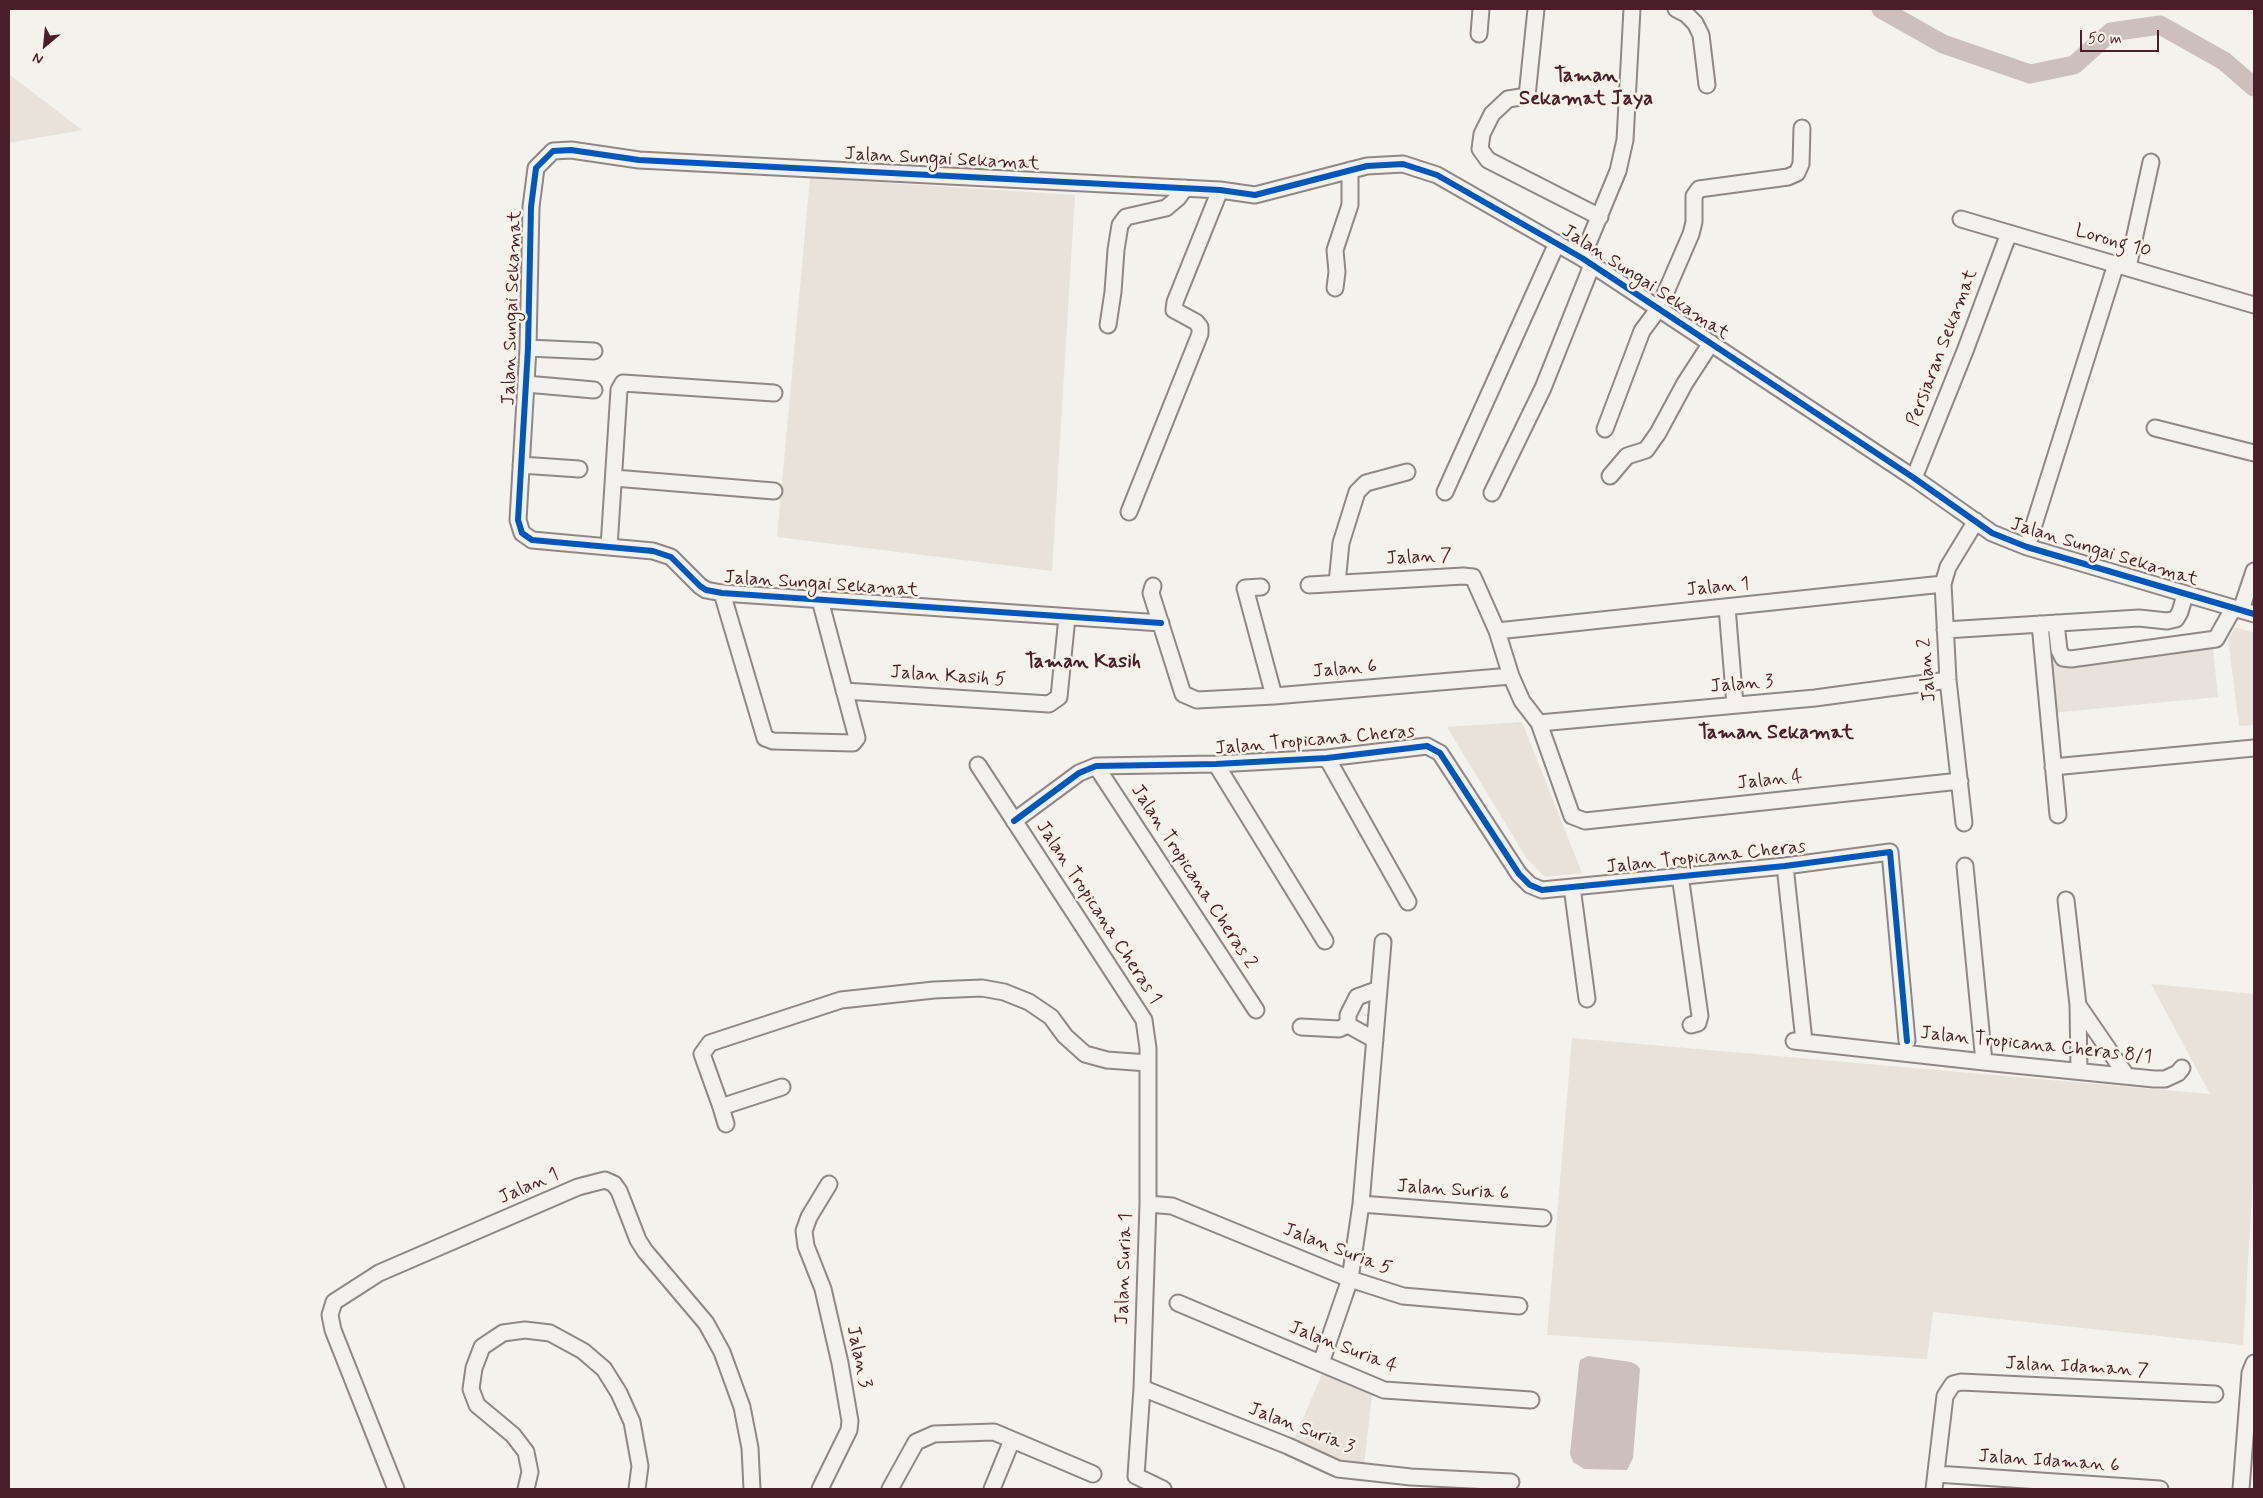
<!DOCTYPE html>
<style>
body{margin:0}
#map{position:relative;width:2263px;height:1498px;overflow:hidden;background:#f4f2ec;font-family:Mynerve,sans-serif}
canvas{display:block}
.frame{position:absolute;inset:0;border:10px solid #4a1f2b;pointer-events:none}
.north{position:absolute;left:20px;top:20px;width:50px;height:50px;-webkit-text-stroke:4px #f7f3e8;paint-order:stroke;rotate:208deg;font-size:14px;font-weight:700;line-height:20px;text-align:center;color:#4a1f2b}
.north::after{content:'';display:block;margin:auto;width:18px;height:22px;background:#4a1f2b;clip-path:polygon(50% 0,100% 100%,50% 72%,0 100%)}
.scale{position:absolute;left:2080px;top:30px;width:79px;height:22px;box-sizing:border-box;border:2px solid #4a1f2b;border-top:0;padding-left:6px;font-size:15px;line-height:18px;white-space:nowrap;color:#4a1f2b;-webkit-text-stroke:4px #f7f3e8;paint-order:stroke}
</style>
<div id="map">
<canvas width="2263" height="1498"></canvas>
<div class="frame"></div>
<div class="north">N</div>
<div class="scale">50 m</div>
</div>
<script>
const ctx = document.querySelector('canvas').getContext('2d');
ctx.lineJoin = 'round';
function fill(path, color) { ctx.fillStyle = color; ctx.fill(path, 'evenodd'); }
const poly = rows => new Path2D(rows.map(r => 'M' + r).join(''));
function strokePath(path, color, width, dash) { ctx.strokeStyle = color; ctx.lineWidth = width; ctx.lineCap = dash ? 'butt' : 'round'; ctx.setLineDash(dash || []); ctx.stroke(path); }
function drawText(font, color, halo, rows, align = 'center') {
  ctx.font = font + ' Mynerve,sans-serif'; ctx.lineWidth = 5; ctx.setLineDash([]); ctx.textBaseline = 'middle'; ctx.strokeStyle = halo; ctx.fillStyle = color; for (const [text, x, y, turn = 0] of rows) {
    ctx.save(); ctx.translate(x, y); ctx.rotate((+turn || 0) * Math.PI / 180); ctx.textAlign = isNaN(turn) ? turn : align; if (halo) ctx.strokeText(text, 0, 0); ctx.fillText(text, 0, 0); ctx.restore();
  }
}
const built = poly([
 [2213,648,2218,697,2052,713,2047,665]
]);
const green = poly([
 [9,74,82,130,9,143],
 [810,178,1075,195,1052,571,777,537],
 [2236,627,2254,633,2254,725,2239,726,2228,639],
 [1522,722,1582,873,1545,877,1527,859,1447,727],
 [2151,984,2254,994,2254,1162,2243,1345,1933,1312,1927,1359,1547,1335,1572,1038,2210,1094],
 [1322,1374,1372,1394,1364,1466,1341,1463,1293,1442]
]);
const water = poly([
 [1588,1356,1631,1362,1637,1365,1640,1369,1633,1458,1627,1470,1584,1469,1573,1462,1570,1454,1579,1365,1580,1360]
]);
const river = poly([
 [1881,9,1943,44,2030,74,2074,65,2111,32,2160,25,2224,61,2254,87]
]);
const minor = poly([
 [1536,9,1527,96,1508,99,1492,114,1482,134,1480,149,1488,160,1600,217],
 [1676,9,1686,14,1695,23,1701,35,1707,85],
 [1479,34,1481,9],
 [1961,219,2254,305],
 [1582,258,1618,171,1625,140,1632,9],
 [2128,267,2151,162],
 [1335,288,1337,272,1335,250,1350,205,1350,170],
 [1108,325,1113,292,1116,250,1120,225,1126,217,1166,208,1178,198,1185,188],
 [528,348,594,351],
 [526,384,594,390],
 [2155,428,2254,453],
 [1605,429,1642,331,1659,308,1691,234,1694,222,1694,196,1699,189,1788,177,1797,173,1801,164,1802,128],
 [521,465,579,469],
 [1610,476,1627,456,1646,450,1658,433,1685,383,1711,343],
 [614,478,774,491],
 [1914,478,1965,351,2009,233],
 [1445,492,1557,243],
 [1492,493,1543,388,1592,265],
 [1129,512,1200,334,1200,327,1196,322,1174,310,1175,302,1220,190],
 [609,547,619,390,623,383,774,393],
 [2027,547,2116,264],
 [1337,583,1341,543,1357,492,1366,483,1407,472],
 [1309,585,1463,576,1473,577,1497,631,1511,676,1522,701,1539,723,1572,816,1585,821,1960,781],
 [1153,586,1151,593,1183,694,1197,700,1274,696,1511,676],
 [1261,587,1245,588,1274,696],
 [722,593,765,738,773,741,853,743,857,738,820,600],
 [1727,607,1735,705],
 [2241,610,2254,571],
 [1161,623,722,593,706,590,700,586,671,557,653,551,532,540,522,533,518,520,528,348,531,207,536,168,553,151,571,150,639,160,1220,190,1255,195,1367,166,1403,164,1437,175,1582,258,1914,478,1992,533,2027,547,2254,614],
 [2056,623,2059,650,2063,658,2071,659,2216,639,2233,609],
 [2040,624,2058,815],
 [1945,630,2139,618,2167,621,2176,619,2180,612,2185,595],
 [1497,631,1943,584],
 [844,691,1049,704,1059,697,1067,617],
 [1539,723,1815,698,1948,680],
 [1327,758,1408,902],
 [1216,764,1325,941],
 [978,765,1144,1020,1148,1048,1148,1204,1142,1388,1136,1476,1163,1489],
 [1096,766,1256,1010],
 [2053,767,2254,748],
 [1014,821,1079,773,1096,766,1216,764,1327,758,1427,746,1440,753,1519,874,1530,885,1542,890,1785,866,1890,852,1907,1041],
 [1964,823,1948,680,1943,584,1948,567,1976,521],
 [1785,866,1804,1041],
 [1965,866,1984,1062],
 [1680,875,1700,1016,1698,1023,1691,1025],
 [1572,887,1587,999],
 [2066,900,2078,1005,2079,1071],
 [2078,1005,2126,1075],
 [1301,1027,1339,1029,1348,1025],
 [1375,1040,1348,1025,1348,1015,1357,997,1379,989],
 [1794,1041,1984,1062,2154,1079,2165,1079,2178,1073,2182,1068],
 [782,1087,721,1107,702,1054,710,1043,841,1000,934,990,982,988,1004,992,1029,1002,1051,1017,1065,1036,1085,1054,1107,1060,1148,1063],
 [721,1107,726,1124],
 [1148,1204,1172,1206,1350,1279,1403,1296,1519,1306],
 [1361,1204,1543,1218],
 [1178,1303,1384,1390,1531,1400],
 [1321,1363,1350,1279,1361,1204,1383,942],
 [1142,1388,1288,1446,1338,1469,1411,1477,1511,1482],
 [1936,1474,2160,1489],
 [396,1489,333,1330,330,1315,334,1302,379,1273,578,1187,605,1180,614,1184,619,1191,638,1240,645,1251,706,1323,722,1352,742,1407,750,1448,752,1489],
 [526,1489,530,1472,526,1452,513,1435,477,1405,471,1389,474,1368,482,1347,503,1333,525,1330,550,1333,583,1351,604,1369,619,1393,632,1422,640,1466,637,1489],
 [820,1489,849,1430,850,1421,840,1363,823,1289,806,1246,804,1231,809,1217,829,1184],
 [890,1489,916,1442,934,1434,994,1432,1093,1474],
 [992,1489,1012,1440],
 [1934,1489,1945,1396,1953,1384,1961,1382,2215,1394],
 [2241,1489,2250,1373,2254,1363]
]);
const cycleway = poly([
 [1161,623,722,593,706,590,700,586,671,557,653,551,532,540,522,533,518,520,528,348,531,207,536,168,553,151,571,150,639,160,1220,190,1255,195,1367,166,1403,164,1437,175,1582,258,1914,478,1992,533,2027,547,2254,614],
 [1014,821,1079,773,1096,766,1216,764,1327,758,1427,746,1440,753,1519,874,1530,885,1542,890,1785,866,1890,852,1907,1041]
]);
const streetNames = [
 ["Jalan Sungai Sekamat",942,160,3],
 ["Lorong 10",2113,242,16],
 ["Jalan Sungai Sekamat",1645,283,33],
 ["Jalan Sungai Sekamat",513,308,-88],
 ["Persiaran Sekamat",1943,348,-69],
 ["Jalan Sungai Sekamat",2104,553,17],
 ["Jalan 7",1419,558,-3],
 ["Jalan Sungai Sekamat",821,585,4],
 ["Jalan 1",1718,588,-6],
 ["Jalan 6",1345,670,-5],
 ["Jalan 2",1928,670,-95],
 ["Jalan Kasih 5",948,677,4],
 ["Jalan 3",1742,685,-5],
 ["Jalan Tropicana Cheras",1315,741,-5],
 ["Jalan 4",1770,781,-6],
 ["Jalan Tropicana Cheras",1706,858,-6],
 ["Jalan Tropicana Cheras 2",1193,877,57],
 ["Jalan Tropicana Cheras 1",1098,913,57],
 ["Jalan Tropicana Cheras 8/1",2036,1046,6],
 ["Jalan 1",529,1187,-24],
 ["Jalan Suria 6",1453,1191,4],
 ["Jalan Suria 5",1337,1250,21],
 ["Jalan Suria 1",1125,1269,-88],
 ["Jalan Suria 4",1343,1348,21],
 ["Jalan 3",858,1357,78],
 ["Jalan Idaman 7",2077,1368,3],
 ["Jalan Suria 3",1301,1429,21],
 ["Jalan Idaman 6",2049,1462,4]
];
const neighbourhoodNames = [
 ["Taman",1586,77],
 ["Sekamat Jaya",1586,100],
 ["Taman Kasih",1083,663],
 ["Taman Sekamat",1776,734]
];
fill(built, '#e7e2db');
fill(green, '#e8e2da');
fill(water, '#cdc0bc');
strokePath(river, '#cdc0bc', 19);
strokePath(minor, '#8f8685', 19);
strokePath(minor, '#f2f1ed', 15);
strokePath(cycleway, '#0057b8', 6);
drawText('19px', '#4a1f2b', '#f7f3e8', streetNames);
drawText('bold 20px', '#4a1f2b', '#f7f3e8', neighbourhoodNames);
</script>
